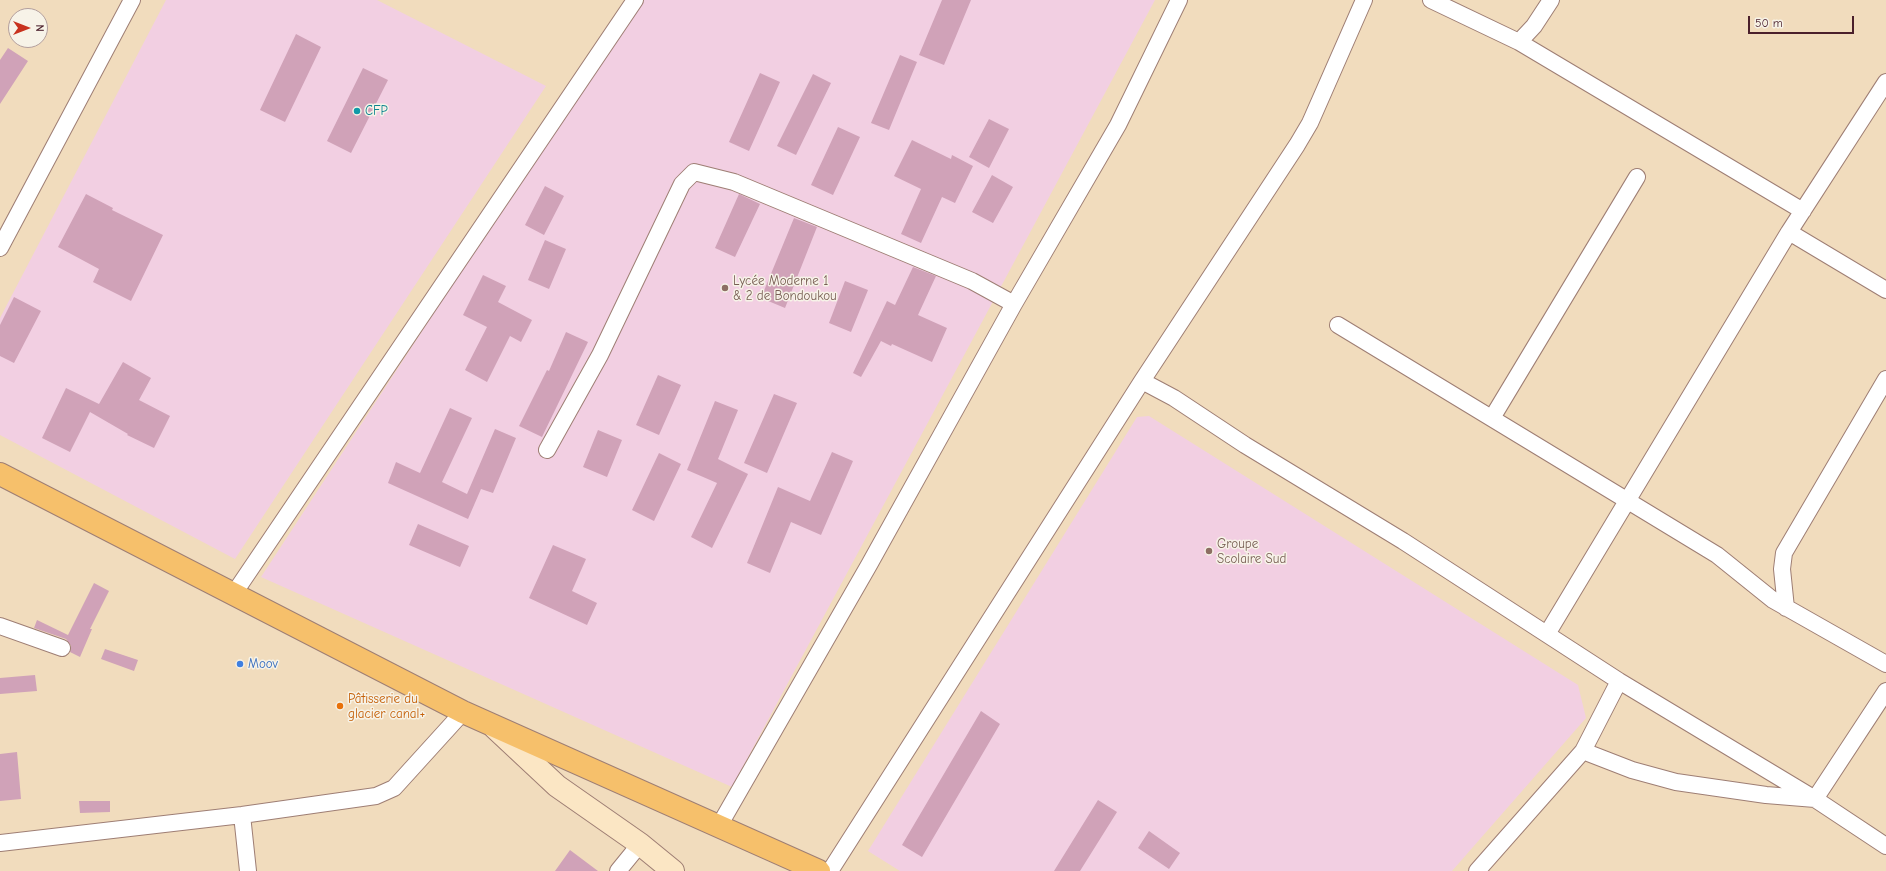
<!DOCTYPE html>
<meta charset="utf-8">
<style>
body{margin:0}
#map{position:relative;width:1886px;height:871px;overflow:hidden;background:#f1dcbd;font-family:"Comic Neue",sans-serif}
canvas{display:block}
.north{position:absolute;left:8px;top:8px;width:40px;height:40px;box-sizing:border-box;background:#f7f3e8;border:1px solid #b29e9c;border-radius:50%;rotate:90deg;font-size:11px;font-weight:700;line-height:16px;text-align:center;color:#4a1f2b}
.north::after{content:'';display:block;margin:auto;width:14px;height:18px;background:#c8321e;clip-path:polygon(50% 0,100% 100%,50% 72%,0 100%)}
.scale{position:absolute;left:1748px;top:16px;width:106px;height:18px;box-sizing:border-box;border:2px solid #4a1f2b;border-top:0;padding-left:5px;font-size:12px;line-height:14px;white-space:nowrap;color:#4a1f2b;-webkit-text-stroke:3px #f7f3e8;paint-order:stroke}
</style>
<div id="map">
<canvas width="1886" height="871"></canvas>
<div class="north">N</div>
<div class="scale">50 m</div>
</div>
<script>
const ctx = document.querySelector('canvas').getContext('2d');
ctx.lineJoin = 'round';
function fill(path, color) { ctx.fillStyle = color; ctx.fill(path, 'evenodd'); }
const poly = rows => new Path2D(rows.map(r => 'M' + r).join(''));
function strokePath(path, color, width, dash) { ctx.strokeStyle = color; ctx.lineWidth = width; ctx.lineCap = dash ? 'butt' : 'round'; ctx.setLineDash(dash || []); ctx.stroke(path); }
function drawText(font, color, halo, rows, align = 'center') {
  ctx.font = font + ' "Comic Neue",sans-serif'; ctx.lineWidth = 3; ctx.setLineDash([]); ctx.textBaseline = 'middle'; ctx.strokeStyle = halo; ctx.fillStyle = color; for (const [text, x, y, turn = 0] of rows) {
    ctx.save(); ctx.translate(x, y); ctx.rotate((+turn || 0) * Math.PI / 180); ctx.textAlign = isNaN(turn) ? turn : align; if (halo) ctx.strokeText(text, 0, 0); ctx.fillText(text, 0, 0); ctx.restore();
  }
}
const built = poly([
 [166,0,377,0,546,86,235,559,0,435,0,318],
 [639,0,1155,0,732,787,261,577],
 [1149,416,1578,685,1586,718,1452,871,900,871,868,851,1137,417]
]);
const building = poly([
 [942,0,971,0,944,65,919,55],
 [296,34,321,47,285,122,260,110],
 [8,48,28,61,0,104,0,60],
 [900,55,917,62,889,130,871,123],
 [363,68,388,80,351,153,327,141],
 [760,73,780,82,749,151,729,142],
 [813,74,831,83,796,155,777,146],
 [989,119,1009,129,989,168,969,157],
 [838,127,860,137,833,195,811,185],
 [912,140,951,159,952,155,973,166,955,203,942,197,921,243,901,234,921,189,894,176],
 [992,175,1013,187,993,223,972,212],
 [545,186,564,196,544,235,525,225],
 [86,194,113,208,112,210,163,235,131,301,93,282,99,269,58,247],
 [739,194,760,204,735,257,715,248],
 [794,218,817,227,785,308,761,298],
 [545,240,566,249,549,289,528,280],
 [913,267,936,276,918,315,947,328,932,362,892,344,891,346,881,341,861,377,853,373,887,301,895,305],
 [483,275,506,286,498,302,532,320,521,342,510,336,487,382,465,370,487,327,463,315],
 [845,281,868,290,851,332,829,323],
 [14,297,41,311,14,363,0,356,0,325],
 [566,332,588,342,542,437,519,426,547,370,549,371],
 [123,362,151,378,139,400,170,416,154,448,127,435,128,434,90,412,70,452,42,438,66,388,99,404],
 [658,375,681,385,659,435,636,425],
 [774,394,797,403,767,473,744,463],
 [715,401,738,410,718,459,748,474,712,548,691,537,717,483,687,470],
 [450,408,472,418,442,482,467,494,495,429,516,438,493,493,481,489,468,519,388,483,396,462,420,473],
 [598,430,622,440,607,477,583,467],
 [832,452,853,461,821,535,791,522,770,573,747,563,778,487,810,501],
 [659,453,681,464,654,521,632,510],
 [418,524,469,546,460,567,409,545],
 [553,545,586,559,572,591,597,603,587,625,529,598],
 [94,583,109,591,90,629,92,629,80,657,70,652,71,646,66,639,34,628,37,620,68,635],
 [105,649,138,660,134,671,101,659],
 [35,675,37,691,0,694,0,678],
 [981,711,1000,724,922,857,902,845],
 [17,752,21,799,0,801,0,754],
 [1098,800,1117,812,1080,871,1054,871],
 [79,801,110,801,110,812,80,813],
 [1149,831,1180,853,1169,869,1138,848],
 [570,850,598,871,555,871]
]);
const street = poly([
 [1431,0,1519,42,1803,211],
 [1519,42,1534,26,1551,0],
 [1789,232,1886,290],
 [0,248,132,0],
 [1338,325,1717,555,1773,600,1886,664],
 [1142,381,1174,398,1245,445,1403,541,1619,681,1815,799,1886,846],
 [1492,418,1637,177],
 [547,450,600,355,682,184,694,172,734,182,972,281,1014,304],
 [233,595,635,0],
 [1786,608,1782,569,1784,553,1886,379],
 [0,626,62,648],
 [1547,634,1789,232,1886,82],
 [1583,751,1632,770,1676,782,1766,795,1815,799,1886,691],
 [242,815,248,871],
 [719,826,869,565,1014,304,1118,125,1179,0],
 [0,843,242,815,376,796,394,788,463,712],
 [618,871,640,844],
 [830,871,1142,381,1297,145,1310,123,1364,0],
 [1477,871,1583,751,1619,681]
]);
const secondary = poly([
 [495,728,557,786,640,844,673,871]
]);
const primary = poly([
 [0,474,463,712,819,871]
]);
const markers = [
 [357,111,4,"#0f9aa8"],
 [725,288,4,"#8d6e63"],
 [1209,551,4,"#8d6e63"],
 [240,664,4,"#3f7fe0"],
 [340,706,4,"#e8710a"]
];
const cultureNames = [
 ["CFP",365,111]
];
const educationNames = [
 ["Lycée Moderne 1",733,281],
 ["& 2 de Bondoukou",733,296],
 ["Groupe",1217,544],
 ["Scolaire Sud",1217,559]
];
const shopNames = [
 ["Moov",248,664]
];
const foodNames = [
 ["Pâtisserie du",348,699],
 ["glacier canal+",348,714]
];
fill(built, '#f2cfe2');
fill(building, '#d0a2b8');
strokePath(street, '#9e7e74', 18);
strokePath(secondary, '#9e7e74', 24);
strokePath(primary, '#9e7e74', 24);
strokePath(street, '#fff', 16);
strokePath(secondary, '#fbe6c4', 22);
strokePath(primary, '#f6c06b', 22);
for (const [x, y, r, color] of markers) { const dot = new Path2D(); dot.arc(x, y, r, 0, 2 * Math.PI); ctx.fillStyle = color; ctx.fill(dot); strokePath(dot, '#f7f3e8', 1.5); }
drawText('13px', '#0d838f', '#f7f3e8', cultureNames, 'left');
drawText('13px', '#785e54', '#f7f3e8', educationNames, 'left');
drawText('13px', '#366cbe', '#f7f3e8', shopNames, 'left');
drawText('13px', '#c56008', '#f7f3e8', foodNames, 'left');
</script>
